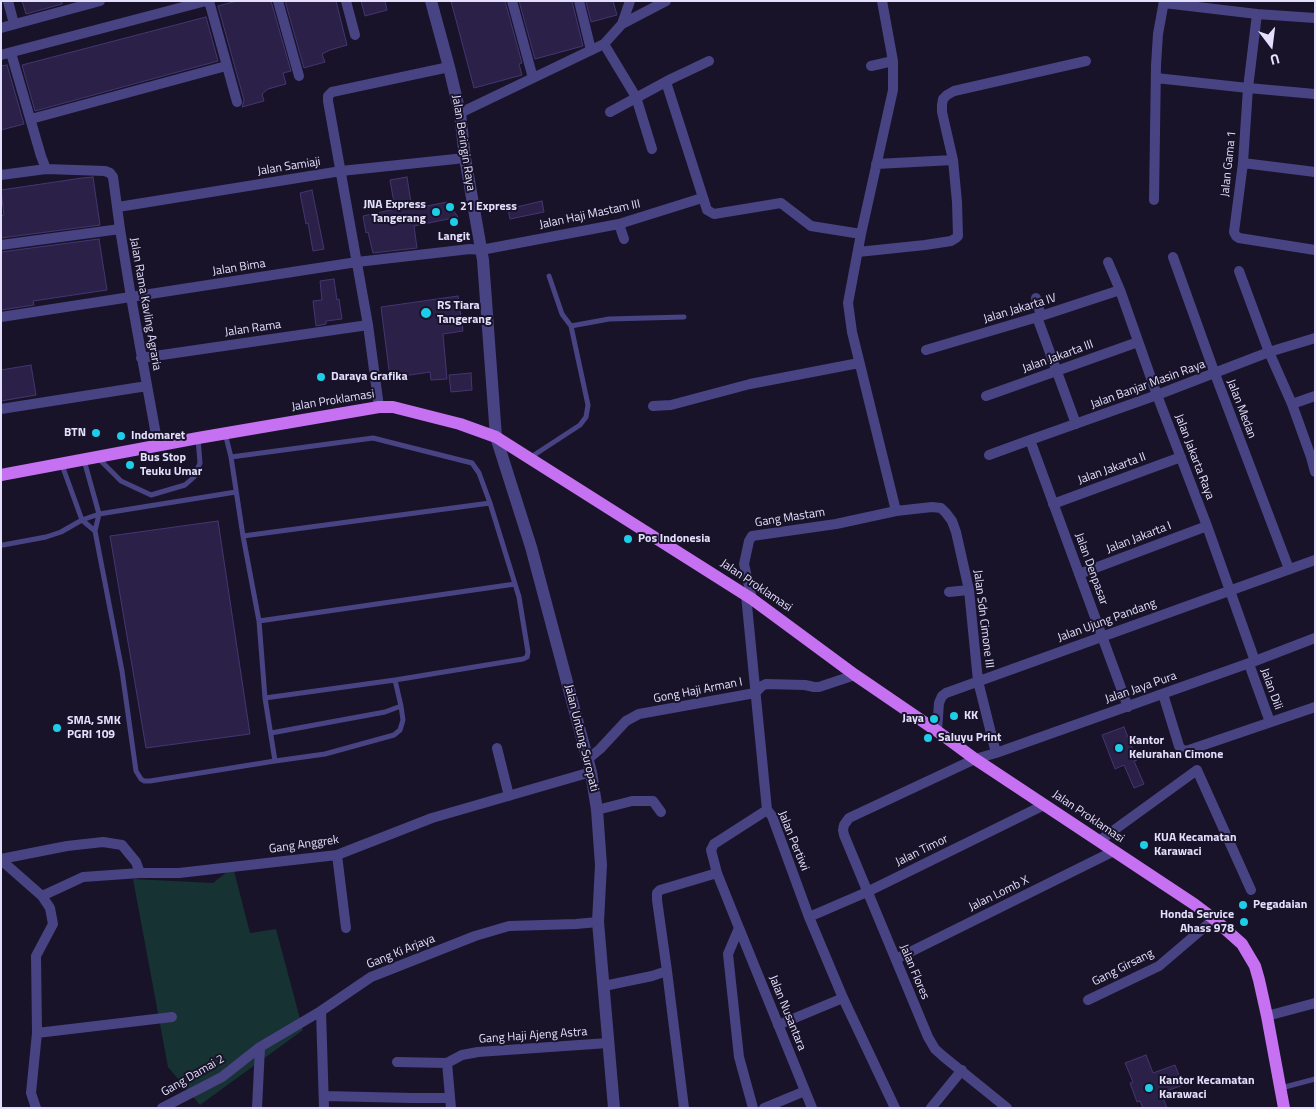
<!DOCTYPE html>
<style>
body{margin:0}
#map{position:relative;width:1316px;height:1109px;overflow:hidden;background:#181329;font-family:"Titillium Web",sans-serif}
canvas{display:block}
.frame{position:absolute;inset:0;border:2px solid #e3dffc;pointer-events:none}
.north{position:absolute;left:1246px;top:20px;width:50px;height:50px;-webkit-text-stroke:4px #181329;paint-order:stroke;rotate:165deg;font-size:14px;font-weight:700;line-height:20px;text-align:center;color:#e3dffc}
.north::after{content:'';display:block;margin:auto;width:18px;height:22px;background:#e3dffc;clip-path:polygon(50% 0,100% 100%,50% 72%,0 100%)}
</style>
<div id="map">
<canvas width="1316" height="1109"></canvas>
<div class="frame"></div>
<div class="north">U</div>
</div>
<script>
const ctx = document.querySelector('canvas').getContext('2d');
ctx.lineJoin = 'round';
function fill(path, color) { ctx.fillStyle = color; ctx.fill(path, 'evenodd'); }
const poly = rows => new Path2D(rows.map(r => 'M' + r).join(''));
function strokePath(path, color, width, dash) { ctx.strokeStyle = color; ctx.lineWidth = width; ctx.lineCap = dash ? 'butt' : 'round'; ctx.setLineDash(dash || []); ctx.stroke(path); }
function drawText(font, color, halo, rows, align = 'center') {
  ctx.font = font + ' "Titillium Web",sans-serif'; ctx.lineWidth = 4; ctx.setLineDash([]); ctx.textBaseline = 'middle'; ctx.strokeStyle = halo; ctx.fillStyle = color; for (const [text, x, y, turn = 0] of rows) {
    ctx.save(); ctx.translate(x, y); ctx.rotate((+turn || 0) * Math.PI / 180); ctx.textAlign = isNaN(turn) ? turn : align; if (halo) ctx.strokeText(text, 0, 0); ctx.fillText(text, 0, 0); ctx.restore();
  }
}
const green = poly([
 [233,867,250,933,276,929,303,1030,200,1105,168,1067,133,879,213,883]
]);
const building = poly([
 [22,1,62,1,62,4,26,14,22,1],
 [237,1,271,1,291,71,283,73,286,84,268,89,262,94,264,101,242,107,243,104,244,100,218,6,237,1],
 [285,1,336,1,347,45,330,50,322,54,325,62,304,68,285,1],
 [361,1,385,1,387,10,365,16,361,1],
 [451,1,505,1,522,63,519,64,522,75,474,88,451,1],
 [519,1,572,1,583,46,535,59,519,1],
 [590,1,613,1,617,15,591,22,586,2,590,1],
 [206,17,218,61,35,111,22,65,206,17],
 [7,65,24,124,1,130,1,66,7,65],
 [93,177,100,225,1,238,1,216,4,215,1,190,82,178,93,177],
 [407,177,412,209,447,202,458,217,414,226,417,248,373,253,368,232,366,233,363,216,395,209,390,180,407,177],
 [312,190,324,249,313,251,308,223,306,224,300,193,312,190],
 [542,201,544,212,510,219,508,209,542,201],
 [99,239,107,290,33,301,34,305,1,310,1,252,99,239],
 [334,279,337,300,339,299,342,319,326,321,326,324,316,326,313,301,322,300,320,281,334,279],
 [458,296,463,331,443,334,447,379,431,380,430,372,390,378,381,307,458,296],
 [31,365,36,395,1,401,1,370,31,365],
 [471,373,472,390,451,392,449,375,471,373],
 [218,521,250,734,146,748,110,536,218,521],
 [1124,727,1137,760,1134,761,1144,784,1134,788,1124,765,1115,769,1102,735,1124,727],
 [1146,1055,1153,1073,1175,1065,1183,1085,1161,1093,1167,1108,1143,1108,1140,1101,1137,1102,1130,1083,1133,1082,1125,1063,1146,1055]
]);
const service = poly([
 [571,326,609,319,684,317],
 [225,433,231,457,243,536,259,621,265,698,275,761],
 [231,457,373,438,472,463,479,473,490,503],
 [531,457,580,425,586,417,588,405,571,326,562,314,549,276],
 [99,459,121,481,151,495,185,485,194,477,200,463,198,438],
 [84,460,99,514,95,531,122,671,136,771,141,779,144,781,150,781,275,761,325,754,394,735,400,730,403,720,401,706],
 [62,465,82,520,95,531],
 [243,536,490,503,515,584],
 [3,545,46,537,61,532,82,520,99,514,236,492],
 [259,621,515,584,519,597,528,652,527,657,523,659,395,680,265,698],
 [271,733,385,712,401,706,395,680],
 [1281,1088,1315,1079]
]);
const minor = poly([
 [8,1,14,24],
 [209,1,237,102],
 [278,1,299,76],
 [346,1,355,35],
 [512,1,533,78],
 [579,1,591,50],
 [882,1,893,61,893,90,861,234,848,303,852,332,896,511],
 [1164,3,1257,14,1315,18],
 [1257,14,1248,88,1243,163,1234,232,1236,236,1239,238,1315,250],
 [622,24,630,1],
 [1,28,100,1],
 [604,44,636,97,652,149],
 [11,53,41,156,46,169],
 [1,55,206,1],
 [871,66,893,61],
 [1156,78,1248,88,1315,94],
 [666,82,707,210,714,214,781,203,811,226,861,234],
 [610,112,671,79,709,61],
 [460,113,604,44,622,24,666,1],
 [31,119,226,66],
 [1243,163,1315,172],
 [876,164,953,160],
 [1,175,46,169,105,171,110,173,113,177,120,229,131,297,158,446],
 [1154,200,1156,65,1158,34,1164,1],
 [118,207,341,171,465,158],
 [619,224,624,239],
 [1,245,120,229],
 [858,252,925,245,951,241,956,238,958,236,957,202,953,160,942,112,942,105,943,99,947,95,954,91,1086,61],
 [1173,257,1215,374,1289,569],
 [1108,262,1120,290,1157,395,1207,526,1255,661],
 [1239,271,1269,352,1292,404,1311,457,1315,472],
 [1036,298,1041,316],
 [1,317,357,262,470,249,481,250,619,224,702,198],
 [1037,317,1076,424],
 [926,350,1041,316,1120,290],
 [141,358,368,325],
 [986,396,1138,342],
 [1292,404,1315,396],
 [653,406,671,405,750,384,859,363],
 [379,407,368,325,328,101,328,96,332,92,449,67],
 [1,409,147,386],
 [1030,440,1128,707],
 [989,455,1030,440,1157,395,1269,352,1315,338],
 [1053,504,1181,457],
 [1079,574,1207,526],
 [949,592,969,590],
 [746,595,767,810],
 [752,599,744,564,749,541,752,536,836,524,896,511,932,507,941,508,946,513,952,521,956,532,969,590,978,681,996,753],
 [1249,664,1270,722],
 [1163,694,1179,746,1181,749,1186,751,1315,707],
 [937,731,939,703,942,696,946,693,1315,560],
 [497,748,509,796],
 [588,759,600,749,626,721,639,714,755,693,762,686,766,684,805,685,814,687,819,687,855,675],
 [597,810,632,801,653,801,661,812],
 [1099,841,1197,770,1251,890],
 [337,855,346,928],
 [1,859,67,846,103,842,122,845,136,862,140,873],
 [1,860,42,896,50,908,53,924,36,956,37,1033,31,1093,36,1108],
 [42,896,83,877,140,873,179,873,337,855,432,818,591,772],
 [809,917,867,892,1044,805],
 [739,928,812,1108],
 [896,959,1114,851],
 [667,971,657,900,657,893,660,890,717,873],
 [604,986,652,976,667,971,684,1108],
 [1088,1000,1159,966,1214,919],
 [321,1011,324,1108],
 [1267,1016,1315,1003],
 [778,1025,843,998],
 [37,1033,172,1017],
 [397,1062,447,1063],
 [324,1096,412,1098,450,1098],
 [162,1108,222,1077,260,1047],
 [257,1108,260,1047,321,1011,371,977,475,936,509,926,576,924,598,922],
 [451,1108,447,1063,462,1055,478,1052,608,1043],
 [753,1108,739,1057,728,954,739,928,717,873,711,850,714,844,767,810,772,816,809,917,843,998,895,1108],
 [764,1108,805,1091],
 [931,1108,962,1070],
 [1007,1108,944,1057,935,1049,928,1037,844,835,843,830,844,825,849,818,975,759,996,753,1255,661,1315,638]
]);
const tertiary = poly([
 [431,1,449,67,460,113,465,158,483,260,496,437,531,547,591,772,597,810,601,865,598,922,614,1108]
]);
const primary = poly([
 [1,475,198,438,379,407,393,407,460,424,496,437,752,599,855,675,937,731,975,759,1194,904,1214,919,1242,944,1255,966,1259,980,1267,1016,1284,1108]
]);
const markers = [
 [450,207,5,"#1ecde8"],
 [436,212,5,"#1ecde8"],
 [454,222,5,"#1ecde8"],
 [426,313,6,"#1ecde8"],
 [321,377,5,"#1ecde8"],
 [96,433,5,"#1ecde8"],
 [121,436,5,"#1ecde8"],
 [130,465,5,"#1ecde8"],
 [628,539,5,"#1ecde8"],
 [954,716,5,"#1ecde8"],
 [934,719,5,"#1ecde8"],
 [57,728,5,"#1ecde8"],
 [928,738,5,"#1ecde8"],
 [1119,748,5,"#1ecde8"],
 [1144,845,5,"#1ecde8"],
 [1243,905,5,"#1ecde8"],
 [1244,922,5,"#1ecde8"],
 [1149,1088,5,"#1ecde8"]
];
const streetNames = [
 ["Jalan Beringin Raya",463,143,81],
 ["Jalan Gama 1",1229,164,-84],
 ["Jalan Samiaji",289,167,-9],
 ["Jalan Haji Mastam III",590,215,-12],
 ["Jalan Bima",239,268,-9],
 ["Jalan Rama Kavling Agraria",145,304,80],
 ["Jalan Jakarta IV",1020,309,-17],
 ["Jalan Rama",253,329,-8],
 ["Jalan Jakarta III",1058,357,-20],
 ["Jalan Banjar Masin Raya",1148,385,-20],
 ["Jalan Proklamasi",333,401,-9],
 ["Jalan Medan",1241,409,69],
 ["Jalan Jakarta Raya",1194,457,69],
 ["Jalan Jakarta II",1112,469,-20],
 ["Gang Mastam",790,518,-9],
 ["Jalan Jakarta I",1139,538,-21],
 ["Jalan Denpasar",1091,569,70],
 ["Jalan Proklamasi",756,586,34],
 ["Jalan Sdn Cimone III",983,619,83],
 ["Jalan Ujung Pandang",1107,621,-20],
 ["Jalan Jaya Pura",1141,688,-19],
 ["Jalan Dili",1271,689,70],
 ["Gong Haji Arman I",698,691,-11],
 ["Jalan Untung Suropati",581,738,76],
 ["Jalan Proklamasi",1088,817,34],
 ["Jalan Pertiwi",793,841,68],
 ["Gang Anggrek",304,845,-8],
 ["Jalan Timor",922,851,-26],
 ["Jalan Lomb X",999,894,-26],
 ["Gang Ki Arjaya",401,952,-22],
 ["Gang Girsang",1123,968,-27],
 ["Jalan Flores",914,972,67],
 ["Jalan Nusantara",787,1013,68],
 ["Gang Haji Ajeng Astra",533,1036,-4],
 ["Gang Damai 2",193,1076,-30]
];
const poiNames = [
 ["JNA Express",426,205,"right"],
 ["Tangerang",426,219,"right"],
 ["21 Express",460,207],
 ["Langit",454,237,"center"],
 ["RS Tiara",437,306],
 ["Tangerang",437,320],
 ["Daraya Grafika",331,377],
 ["BTN",86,433,"right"],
 ["Indomaret",131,436],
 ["Bus Stop",140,458],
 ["Teuku Umar",140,472],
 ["Pos Indonesia",638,539],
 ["KK",964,716],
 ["Jaya",924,719,"right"],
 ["SMA, SMK",67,721],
 ["PGRI 109",67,735],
 ["Saluyu Print",938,738],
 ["Kantor",1129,741],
 ["Kelurahan Cimone",1129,755],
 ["KUA Kecamatan",1154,838],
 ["Karawaci",1154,852],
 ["Pegadaian",1253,905],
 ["Honda Service",1234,915,"right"],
 ["Ahass 978",1234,929,"right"],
 ["Kantor Kecamatan",1159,1081],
 ["Karawaci",1159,1095]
];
fill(green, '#173232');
fill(building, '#2b2148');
strokePath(building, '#443671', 1);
strokePath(service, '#484383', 5);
strokePath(minor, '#484383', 10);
strokePath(tertiary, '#484383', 12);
strokePath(primary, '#c571f1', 12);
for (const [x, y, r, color] of markers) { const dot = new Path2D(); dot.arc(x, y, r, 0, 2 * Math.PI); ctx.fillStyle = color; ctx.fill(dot); strokePath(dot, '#181329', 2); }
drawText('12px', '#e3dffc', '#181329', streetNames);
drawText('bold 12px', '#e3dffc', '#181329', poiNames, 'left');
</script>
